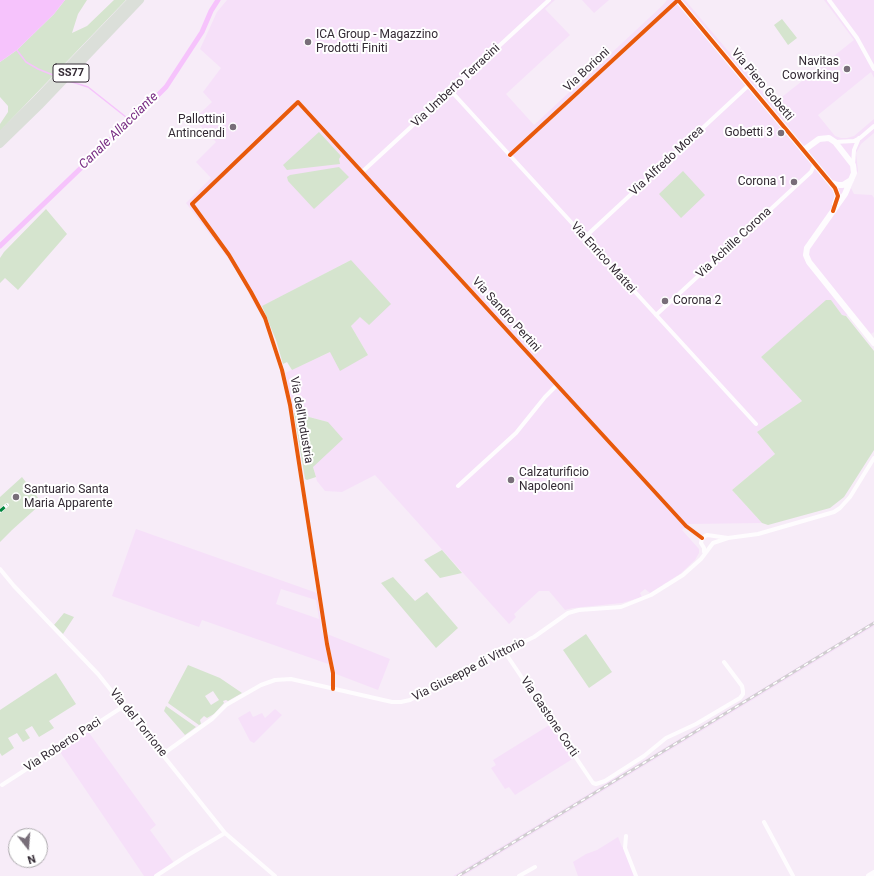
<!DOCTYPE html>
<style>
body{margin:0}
#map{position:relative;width:874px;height:876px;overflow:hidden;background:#f7ecf8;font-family:Roboto,sans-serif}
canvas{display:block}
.north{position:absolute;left:8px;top:828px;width:40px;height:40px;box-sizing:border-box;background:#fff;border:1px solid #adaaae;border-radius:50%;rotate:163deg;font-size:11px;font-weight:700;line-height:16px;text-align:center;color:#332a34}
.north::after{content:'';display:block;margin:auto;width:14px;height:18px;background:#786e79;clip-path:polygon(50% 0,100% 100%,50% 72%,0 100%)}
</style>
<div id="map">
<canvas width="874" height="876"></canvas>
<div class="north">N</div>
</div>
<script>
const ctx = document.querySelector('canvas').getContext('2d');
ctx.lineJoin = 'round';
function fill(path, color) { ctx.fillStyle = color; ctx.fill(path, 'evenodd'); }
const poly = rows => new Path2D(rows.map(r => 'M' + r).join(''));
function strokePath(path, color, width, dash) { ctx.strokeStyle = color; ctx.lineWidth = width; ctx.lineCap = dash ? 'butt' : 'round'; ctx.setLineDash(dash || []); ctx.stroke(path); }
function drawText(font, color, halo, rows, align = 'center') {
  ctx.font = font + ' Roboto,sans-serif'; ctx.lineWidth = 4; ctx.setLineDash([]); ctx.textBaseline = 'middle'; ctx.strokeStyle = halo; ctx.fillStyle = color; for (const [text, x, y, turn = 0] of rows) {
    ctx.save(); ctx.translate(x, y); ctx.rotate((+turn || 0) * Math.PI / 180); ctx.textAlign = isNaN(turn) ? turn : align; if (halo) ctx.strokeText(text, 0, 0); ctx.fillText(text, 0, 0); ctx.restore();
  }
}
const built = poly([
 [227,0,555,0,545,9,570,35,506,94,534,125,663,5,667,0,685,0,773,104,854,40,824,0,874,0,874,78,871,72,818,115,835,136,841,138,847,138,854,136,874,119,874,133,861,144,856,153,858,171,851,188,854,194,872,195,874,198,874,332,871,334,852,311,846,316,842,315,831,300,761,357,802,401,757,432,775,454,732,490,762,523,689,524,682,530,699,549,699,553,695,560,680,574,650,593,645,589,640,593,642,597,622,603,573,608,565,610,549,591,539,591,514,614,516,617,509,624,375,475,342,492,325,491,317,481,313,467,328,422,294,413,285,373,330,352,368,355,351,326,360,316,369,325,351,260,257,309,239,275,227,257,186,203,211,178,196,162,216,142,194,119,212,102,203,92,221,68,200,49,217,12],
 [582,0,609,0,594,13],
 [136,529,317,593,322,632,390,659,378,690,336,674,334,666,202,620,199,627,112,596],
 [281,589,316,600,319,619,276,604],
 [874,621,874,626,463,876,453,876],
 [275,709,282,715,254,743,250,741,238,718,250,711,253,717,262,713,265,718],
 [551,724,574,758,515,795,509,787,505,789,491,768,496,765,493,760],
 [87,730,156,825,150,830,174,863,154,876,144,876,58,749],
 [618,837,622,847,625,848,636,876,578,876,573,862,586,854,597,850]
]);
const green = poly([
 [65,0,87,0,78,14,72,33,87,26,114,0,126,0,0,131,0,124,8,112,8,106,0,97,0,62,17,50,54,14],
 [782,19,797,38,788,45,774,25],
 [319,132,341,156,339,159,340,164,287,170,283,165],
 [339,167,349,177,314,209,288,181,287,177,290,175],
 [683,171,705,195,681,218,659,194],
 [46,209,67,234,18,290,5,278,0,283,0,258,4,252],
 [351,260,391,304,369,325,360,317,351,326,368,355,340,371,330,352,292,370,287,362,283,364,276,340,262,306],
 [826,300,831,300,842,315,846,316,874,351,874,450,844,497,830,508,768,525,762,523,732,490,775,454,757,432,802,401,761,357],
 [294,413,328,422,343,439,313,467,316,477,307,480,305,479],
 [22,477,42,503,12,530,0,542,0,497],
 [442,550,462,573,440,578,424,560],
 [393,577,415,601,427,592,458,628,436,648,381,583],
 [64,613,74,617,63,634,54,625],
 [586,634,612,672,589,688,563,650],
 [188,665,220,678,242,693,228,701,226,700,223,701,224,703,214,714,207,718,204,716,200,720,201,724,199,725,168,703],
 [213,691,219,700,211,705,205,696],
 [56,673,76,704,49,721,54,728,39,737,32,726,25,730,30,738,23,742,17,733,8,738,14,748,2,756,0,753,0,710],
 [166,706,196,727,185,735,164,711]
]);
const water = poly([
 [0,0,65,0,54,14,17,50,0,62]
]);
const stream = poly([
 [16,49,26,62,38,69,53,75],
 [69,81,88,87,131,121]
]);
const canal = poly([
 [0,246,110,140,125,128,166,87,202,32,211,11,218,0]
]);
const street = poly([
 [829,0,857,38,874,69],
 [451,91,756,424],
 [835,142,854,141,860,138,874,126],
 [510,155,678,0],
 [853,165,854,150,859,138],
 [362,172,549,0],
 [585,237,749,85],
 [656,315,811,172,815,163],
 [458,486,516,433,545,397,557,385],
 [0,511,7,505],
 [702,538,707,535,728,538,758,534,834,512,840,508,850,497,874,458],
 [702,538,701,543,704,548,704,552],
 [0,569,14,586,98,674,225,833,275,876],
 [504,651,593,783,596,784,605,781,644,756,666,738,696,724,740,698,743,694,743,691,742,686,724,662],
 [333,689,333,673,327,644,290,405,282,370,265,318,251,292,229,255,192,204,298,102,686,526,702,538],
 [163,754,212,719,226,705,261,685,275,680,291,679,392,702,401,702,410,700,475,665,534,637,568,613,579,610,621,607,651,595,683,575,701,559,713,543,728,538],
 [2,785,124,706],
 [764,822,793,876],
 [626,836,625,848,636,876],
 [156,876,188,855,225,833],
 [519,876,535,867]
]);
const secondary = poly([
 [678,0,835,188,838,196,835,204],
 [804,150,819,139,829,138,835,142,853,165,854,173,845,194,807,248,806,255,809,262,874,343],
 [832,183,838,185,843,185,851,180],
 [869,876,874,873]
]);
const highway = poly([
 [0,136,36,100,132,0],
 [0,144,39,106,140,0]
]);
const rail = poly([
 [458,876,874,623]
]);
const quiet = poly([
 [0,511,7,505]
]);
const cycleway = poly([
 [510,155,678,0,835,188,838,196,833,211],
 [333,689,333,673,327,644,290,405,282,370,265,318,251,292,229,255,192,204,298,102,686,526,702,538]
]);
const markers = [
 [308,42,4,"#786e79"],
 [847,69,4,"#786e79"],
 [233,127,4,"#786e79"],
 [781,133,4,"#786e79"],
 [794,182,4,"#786e79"],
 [665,301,4,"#786e79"],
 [511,480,4,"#786e79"],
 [16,497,4,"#786e79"]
];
const shields = [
 [71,73,36]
];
const shieldNames = [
 ["SS77",71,73]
];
const poiNames = [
 ["ICA Group - Magazzino",316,35],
 ["Prodotti Finiti",316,49],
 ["Navitas",839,62,"right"],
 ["Coworking",839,76,"right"],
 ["Pallottini",225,120,"right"],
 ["Antincendi",225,134,"right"],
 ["Gobetti 3",773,133,"right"],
 ["Corona 1",786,182,"right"],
 ["Corona 2",673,301],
 ["Calzaturificio",519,473],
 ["Napoleoni",519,487],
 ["Santuario Santa",24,490],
 ["Maria Apparente",24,504]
];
const streetNames = [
 ["Via Borioni",587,70,-43],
 ["Via Piero Gobetti",762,85,50],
 ["Via Umberto Terracini",456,86,-43],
 ["Via Alfredo Morea",667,161,-43],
 ["Via Achille Corona",734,243,-43],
 ["Via Enrico Mattei",603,258,48],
 ["Via Sandro Pertini",506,315,48],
 ["Via dell'Industria",301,420,80],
 ["Via Giuseppe di Vittorio",469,670,-27],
 ["Via Gastone Corti",549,717,56],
 ["Via del Torrione",138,723,51],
 ["Via Roberto Paci",63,745,-33]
];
const waterNames = [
 ["Canale Allacciante",119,131,-44]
];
fill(built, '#f6e0f9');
fill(green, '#d5e4ce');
fill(water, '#f6c3fc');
strokePath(stream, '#f6c3fc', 1.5);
strokePath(canal, '#f6c3fc', 5);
strokePath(street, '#fefcfe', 4);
strokePath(secondary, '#fefcfe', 6);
strokePath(highway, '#dbdfd9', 8);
strokePath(rail, '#d0cdd0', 3);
strokePath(rail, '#fff', 1.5, [4.5]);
strokePath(quiet, '#00873e', 3, [6, 3]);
strokePath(cycleway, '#e8590c', 4);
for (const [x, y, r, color] of markers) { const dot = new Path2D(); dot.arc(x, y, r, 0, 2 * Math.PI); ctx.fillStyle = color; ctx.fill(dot); strokePath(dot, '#fff', 1.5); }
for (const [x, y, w] of shields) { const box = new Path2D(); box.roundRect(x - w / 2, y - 9, w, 18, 3); ctx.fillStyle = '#fff'; ctx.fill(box); strokePath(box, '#332a34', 1); }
drawText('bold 11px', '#332a34', null, shieldNames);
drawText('12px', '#332a34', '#fff', poiNames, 'left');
drawText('12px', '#332a34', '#fff', streetNames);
drawText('italic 13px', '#792d84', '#fff', waterNames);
</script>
